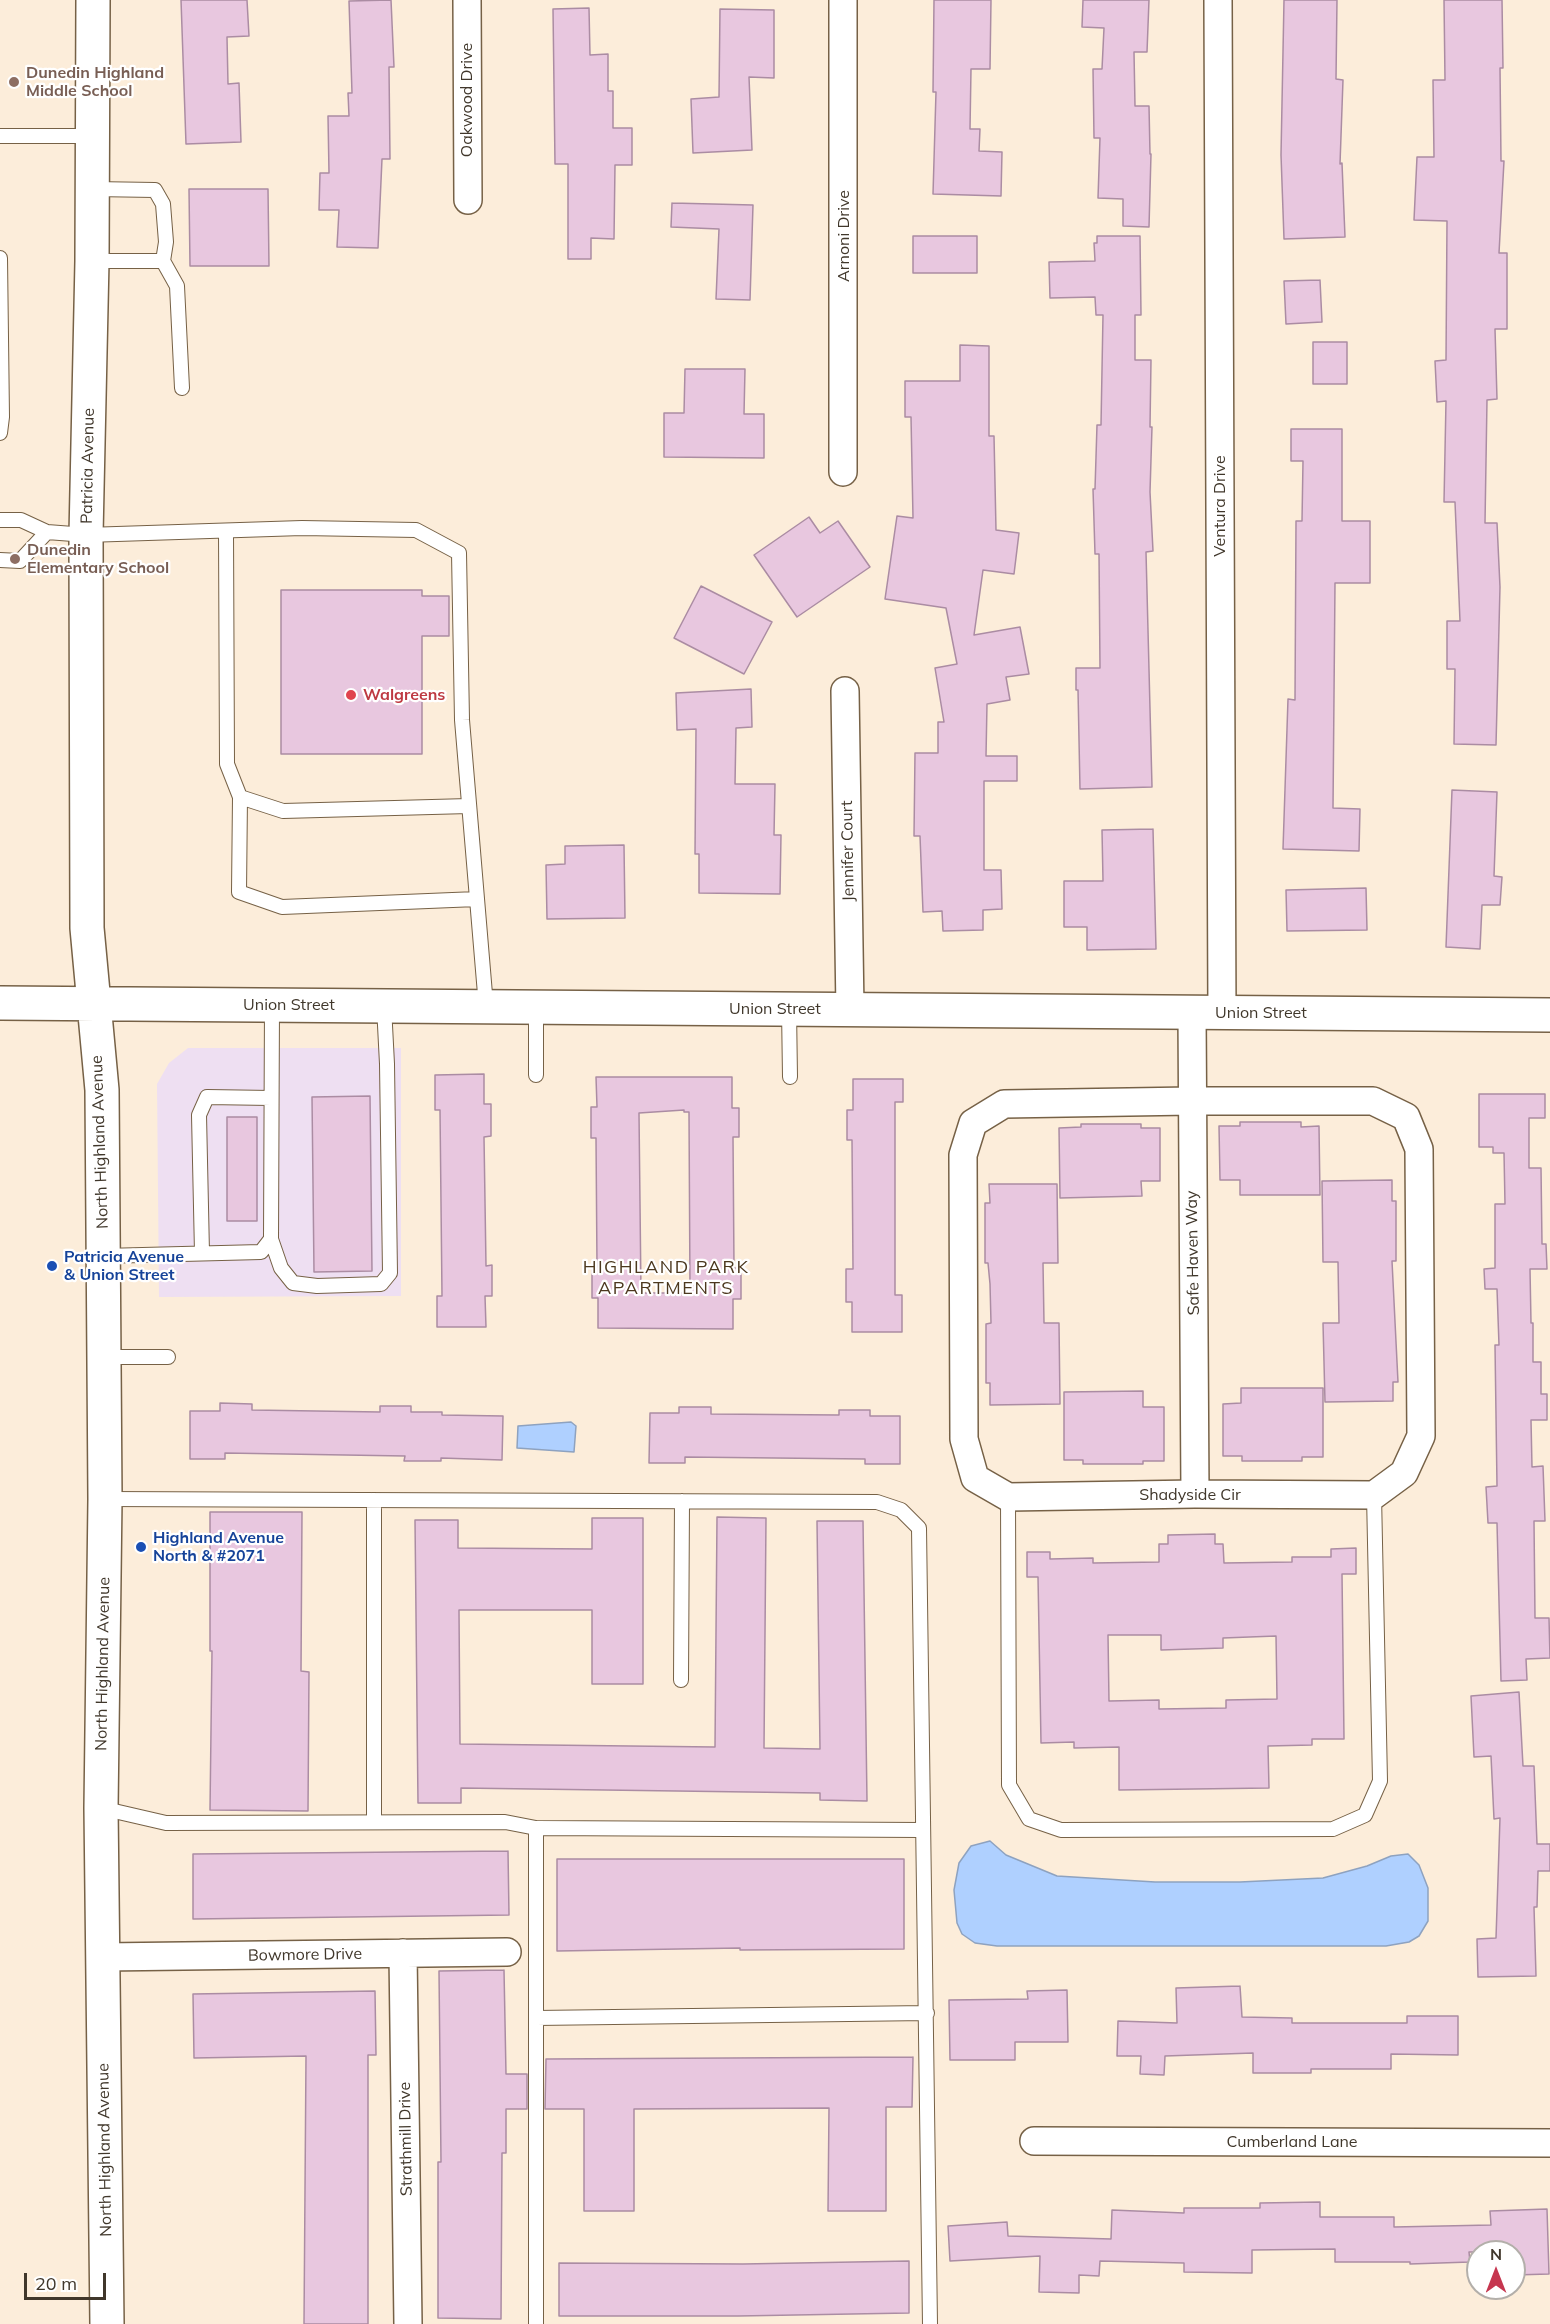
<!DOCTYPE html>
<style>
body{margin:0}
#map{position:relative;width:1550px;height:2324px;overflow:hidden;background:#fcedda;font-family:Mulish,sans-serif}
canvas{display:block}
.north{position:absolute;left:1466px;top:2240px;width:60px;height:60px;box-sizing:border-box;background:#fff;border:2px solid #b3afaa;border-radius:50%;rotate:0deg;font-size:16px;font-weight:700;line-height:24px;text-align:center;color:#40372b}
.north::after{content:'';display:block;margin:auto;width:21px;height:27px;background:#c6364f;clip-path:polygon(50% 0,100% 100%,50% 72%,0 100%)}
.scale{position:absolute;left:24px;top:2273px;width:82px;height:27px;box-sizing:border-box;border:3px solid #40372b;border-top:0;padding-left:8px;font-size:18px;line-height:21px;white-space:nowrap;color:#40372b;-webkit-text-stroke:4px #fff;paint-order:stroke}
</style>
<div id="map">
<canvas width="1550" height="2324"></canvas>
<div class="north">N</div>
<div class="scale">20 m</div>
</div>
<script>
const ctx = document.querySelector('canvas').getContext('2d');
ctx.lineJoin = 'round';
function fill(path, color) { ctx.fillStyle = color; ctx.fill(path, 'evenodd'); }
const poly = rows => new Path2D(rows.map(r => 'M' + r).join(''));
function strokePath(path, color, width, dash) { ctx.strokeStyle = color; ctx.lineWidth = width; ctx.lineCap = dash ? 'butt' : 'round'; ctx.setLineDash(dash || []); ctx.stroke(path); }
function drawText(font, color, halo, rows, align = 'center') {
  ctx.font = font + ' Mulish,sans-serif'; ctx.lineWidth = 4.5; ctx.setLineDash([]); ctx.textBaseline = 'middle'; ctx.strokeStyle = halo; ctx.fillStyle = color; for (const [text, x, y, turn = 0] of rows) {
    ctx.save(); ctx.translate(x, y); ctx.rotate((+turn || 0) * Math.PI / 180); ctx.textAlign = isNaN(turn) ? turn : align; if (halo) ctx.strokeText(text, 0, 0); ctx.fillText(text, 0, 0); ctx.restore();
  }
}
const commercial = poly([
 [188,1048,401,1048,401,1296,159,1297,157,1084,169,1063]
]);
const water = poly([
 [571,1422,576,1426,574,1452,517,1448,518,1426,571,1422],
 [990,1841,1006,1855,1057,1876,1155,1882,1240,1882,1323,1878,1367,1866,1391,1856,1408,1854,1419,1865,1428,1888,1428,1921,1419,1936,1409,1942,1386,1946,997,1946,975,1943,962,1934,957,1923,954,1890,959,1863,971,1846,990,1841]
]);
const building = poly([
 [181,0,247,0,249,36,227,37,228,84,239,83,241,142,186,144,181,0],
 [391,0,394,67,389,67,390,159,382,159,378,248,337,247,339,210,319,210,320,173,329,173,328,116,349,116,348,93,352,93,349,1,391,0],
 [934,0,991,0,990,69,971,69,970,129,980,129,979,151,1002,152,1001,196,933,194,936,92,933,92,934,0],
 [1083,0,1149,0,1147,52,1134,52,1135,106,1149,106,1150,154,1151,154,1149,227,1123,226,1123,199,1098,198,1100,138,1094,138,1093,69,1102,69,1104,28,1082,27,1083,0],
 [1284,0,1337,0,1336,79,1343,80,1340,164,1342,163,1345,237,1284,239,1281,155,1284,0],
 [1444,0,1502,0,1503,68,1500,68,1501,161,1504,161,1499,253,1507,253,1507,329,1495,329,1497,399,1487,400,1485,523,1497,523,1500,587,1496,745,1454,744,1455,669,1447,669,1447,621,1460,621,1455,502,1444,502,1446,401,1437,402,1435,361,1446,360,1447,221,1414,220,1417,157,1434,157,1433,80,1445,80,1444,0],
 [589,8,590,55,608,54,608,91,613,91,613,128,632,128,632,165,615,165,614,239,591,238,591,259,568,259,568,164,555,164,553,9,589,8],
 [720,9,774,10,774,78,749,77,752,150,693,153,691,99,719,97,720,9],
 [189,189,268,189,269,266,190,266,189,189],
 [672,203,753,205,750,300,716,299,719,229,671,227,672,203],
 [913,236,977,236,977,273,913,273,913,236],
 [1097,236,1140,236,1141,315,1135,315,1135,360,1151,360,1150,427,1152,427,1150,492,1153,551,1146,552,1152,787,1080,789,1078,690,1076,690,1076,668,1100,668,1099,554,1095,554,1093,489,1095,489,1097,425,1101,425,1103,315,1096,315,1095,297,1050,298,1049,262,1095,261,1094,243,1097,243,1097,236],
 [1320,280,1322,322,1286,324,1284,281,1320,280],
 [1313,342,1347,342,1347,384,1313,384,1313,342],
 [960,345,989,346,989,436,994,436,996,530,1019,533,1014,574,983,570,974,635,1020,627,1029,674,1006,677,1010,700,987,704,986,756,1017,756,1017,781,984,781,984,870,1001,870,1002,909,983,910,983,930,943,931,942,911,923,912,920,836,914,836,915,753,938,753,938,722,944,722,935,668,957,664,946,608,885,599,897,516,913,518,911,417,905,417,905,381,960,381,960,345],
 [685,369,745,369,744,414,764,414,764,458,664,457,664,413,684,413,685,369],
 [1291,429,1342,429,1342,521,1370,521,1370,583,1335,583,1333,808,1360,809,1359,851,1283,849,1288,699,1295,700,1296,521,1302,521,1303,461,1291,461,1291,429],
 [809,517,820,533,838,521,870,567,797,617,754,555,809,517],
 [701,586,772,622,744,674,674,638,701,586],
 [281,590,422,590,422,596,449,596,449,636,422,636,422,754,281,754,281,590],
 [751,689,752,727,736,728,735,784,775,784,774,835,781,835,780,894,699,893,699,854,695,854,696,729,677,730,676,693,751,689],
 [1452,790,1497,792,1494,876,1502,877,1500,905,1482,905,1480,949,1446,947,1452,790],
 [1153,829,1156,949,1087,950,1087,927,1064,927,1064,881,1103,881,1102,830,1153,829],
 [624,845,625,918,547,919,546,865,565,864,565,846,624,845],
 [1366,888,1367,930,1287,931,1286,890,1366,888],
 [484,1074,484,1104,491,1104,491,1136,484,1137,486,1266,492,1265,492,1296,485,1296,486,1327,437,1327,437,1296,442,1296,440,1110,435,1110,435,1075,484,1074],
 [596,1077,732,1077,732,1108,739,1108,739,1137,733,1137,734,1268,741,1268,741,1299,733,1299,733,1329,598,1328,598,1298,592,1298,592,1267,597,1267,596,1138,591,1138,591,1107,597,1107,596,1077],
 [684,1110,684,1112,689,1112,690,1293,641,1293,639,1113,684,1110],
 [853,1079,903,1079,903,1102,895,1102,895,1295,902,1295,902,1332,852,1332,852,1302,846,1302,846,1269,853,1269,852,1140,847,1140,847,1110,853,1110,853,1079],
 [1479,1094,1545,1094,1545,1118,1529,1118,1529,1168,1541,1168,1542,1244,1546,1244,1547,1269,1530,1269,1531,1323,1533,1323,1533,1362,1541,1362,1541,1394,1547,1394,1547,1420,1531,1420,1532,1467,1543,1466,1545,1521,1534,1521,1535,1618,1549,1618,1550,1658,1526,1659,1527,1680,1501,1681,1497,1523,1488,1523,1486,1487,1497,1486,1495,1345,1499,1345,1497,1289,1485,1289,1484,1269,1495,1268,1495,1204,1505,1204,1504,1153,1493,1153,1493,1147,1479,1147,1479,1094],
 [370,1096,372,1271,314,1272,312,1097,370,1096],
 [227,1117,257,1117,257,1221,227,1221,227,1117],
 [1240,1122,1301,1122,1301,1127,1319,1126,1320,1195,1240,1195,1240,1180,1220,1180,1219,1126,1240,1126,1240,1122],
 [1081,1124,1141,1124,1141,1128,1160,1128,1160,1181,1141,1181,1142,1196,1060,1198,1059,1128,1081,1127,1081,1124],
 [1392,1180,1392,1201,1396,1201,1396,1261,1392,1261,1398,1382,1393,1382,1393,1401,1325,1402,1323,1323,1339,1323,1338,1262,1323,1262,1322,1181,1392,1180],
 [989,1184,1057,1184,1058,1263,1043,1263,1044,1323,1059,1323,1060,1404,990,1405,990,1383,986,1383,986,1324,991,1323,990,1284,988,1263,985,1263,985,1203,990,1203,989,1184],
 [1241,1388,1323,1388,1323,1457,1302,1457,1302,1461,1242,1461,1242,1456,1223,1456,1223,1404,1241,1403,1241,1388],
 [1143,1391,1143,1407,1164,1407,1164,1461,1143,1461,1143,1464,1083,1464,1083,1460,1064,1460,1064,1392,1143,1391],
 [220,1403,252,1404,252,1410,380,1412,380,1406,411,1406,411,1412,442,1412,442,1415,503,1416,502,1460,441,1458,441,1461,404,1461,405,1456,225,1453,225,1459,190,1459,190,1411,220,1411,220,1403],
 [679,1407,711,1407,711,1414,839,1415,839,1410,870,1410,870,1416,900,1416,900,1464,865,1464,865,1459,685,1457,685,1463,649,1463,650,1413,679,1413,679,1407],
 [210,1512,302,1512,301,1671,309,1672,308,1811,210,1810,212,1651,210,1651,210,1512],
 [717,1517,766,1518,764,1748,820,1749,817,1521,863,1521,867,1801,820,1800,820,1793,461,1788,461,1803,418,1803,415,1520,458,1520,458,1548,592,1549,592,1518,643,1518,643,1684,592,1684,592,1610,459,1610,460,1744,715,1747,717,1517],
 [1215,1534,1215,1544,1223,1544,1224,1563,1292,1562,1292,1557,1331,1557,1331,1549,1356,1548,1356,1574,1342,1574,1344,1739,1312,1739,1312,1745,1268,1746,1269,1788,1119,1790,1119,1747,1074,1748,1074,1742,1041,1743,1038,1577,1027,1577,1027,1552,1050,1552,1050,1559,1093,1558,1093,1563,1159,1562,1159,1544,1168,1544,1168,1535,1215,1534],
 [1108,1635,1161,1635,1161,1650,1223,1648,1223,1638,1276,1636,1277,1699,1226,1700,1226,1708,1159,1709,1159,1700,1109,1701,1108,1635],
 [1519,1692,1523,1766,1534,1766,1537,1844,1550,1844,1550,1871,1538,1871,1537,1907,1534,1907,1536,1976,1478,1977,1477,1939,1496,1938,1500,1818,1494,1819,1491,1756,1474,1757,1471,1696,1519,1692],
 [508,1851,509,1915,193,1919,193,1854,508,1851],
 [557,1859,904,1859,904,1949,740,1950,740,1948,557,1951,557,1859],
 [504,1970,506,2074,527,2074,527,2109,506,2109,506,2153,502,2153,501,2319,438,2318,438,2162,441,2162,439,1971,504,1970],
 [1240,1986,1242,2017,1292,2018,1292,2023,1407,2023,1407,2016,1458,2016,1458,2055,1391,2054,1391,2069,1311,2069,1311,2073,1253,2073,1253,2053,1165,2056,1164,2075,1140,2074,1141,2056,1117,2056,1118,2021,1177,2023,1176,1988,1240,1986],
 [1067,1990,1068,2042,1015,2042,1015,2060,950,2060,949,2000,1028,1999,1027,1991,1067,1990],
 [375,1991,376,2055,368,2055,368,2324,304,2324,306,2056,194,2058,193,1994,375,1991],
 [913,2057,912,2107,886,2107,886,2211,828,2211,829,2108,634,2109,634,2211,584,2211,584,2109,545,2109,546,2059,913,2057],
 [1320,2202,1320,2217,1394,2217,1394,2227,1491,2225,1490,2211,1547,2209,1549,2274,1514,2275,1514,2252,1469,2252,1470,2262,1410,2264,1410,2262,1335,2262,1335,2249,1252,2250,1252,2273,1184,2272,1184,2263,1100,2261,1099,2276,1079,2275,1079,2293,1039,2292,1040,2256,950,2261,948,2226,1007,2222,1008,2236,1111,2239,1112,2210,1184,2213,1184,2208,1260,2208,1260,2203,1320,2202],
 [909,2261,909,2313,738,2316,559,2316,559,2263,743,2264,909,2261]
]);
const lane = poly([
 [0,136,93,136],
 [93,189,155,190,163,204,166,242,163,261],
 [0,258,2,417,0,433],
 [92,261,163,261,177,286,182,388],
 [0,520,21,520,47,532,86,535,302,528,416,530,459,553,462,720,486,1006],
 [226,531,227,764,240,797,283,811,469,806],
 [0,560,20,561,47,532],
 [240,797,239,892,282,907,477,899],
 [536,1007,536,1075],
 [789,1009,790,1077],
 [271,1239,281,1268,293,1283,317,1286,381,1284,390,1273,387,1064,384,1006],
 [202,1253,199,1115,207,1097,271,1098],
 [103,1256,261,1252,271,1239,272,1005],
 [104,1357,168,1357],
 [1008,1497,1009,1785,1029,1819,1061,1830,1333,1829,1365,1815,1380,1781,1374,1495],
 [105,1499,877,1502,901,1510,919,1528,930,2324],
 [374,1500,374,1821],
 [681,1680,682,1501],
 [101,1808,166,1823,505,1822,536,1828,922,1830],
 [536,1828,536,2324],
 [536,2018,927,2013]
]);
const street = poly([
 [467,0,468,200],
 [843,0,843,472],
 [1218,0,1222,1013],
 [845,691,850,1010],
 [1192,1013,1195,1494],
 [1191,1101,1373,1101,1406,1117,1419,1149,1421,1436,1404,1473,1374,1495,1195,1494,1008,1497,975,1478,964,1439,963,1155,973,1123,1004,1104,1191,1101],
 [403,1953,408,2324],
 [103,1957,507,1952],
 [1034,2141,1550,2143]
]);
const secondary = poly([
 [93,0,92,261,86,535,87,928,102,1090,105,1499,101,1808,107,2324],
 [0,1003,1550,1015]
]);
const markers = [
 [14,82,6,"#8d6e63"],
 [15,559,6,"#8d6e63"],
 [351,695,6,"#e0444e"],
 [52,1266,6,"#1a4fb4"],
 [141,1547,6,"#1a4fb4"]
];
const educationNames = [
 ["Dunedin Highland",26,73],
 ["Middle School",26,91],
 ["Dunedin",27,550],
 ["Elementary School",27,568]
];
const streetNames = [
 ["Oakwood Drive",467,100,-90],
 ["Arnoni Drive",844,236,-90],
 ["Patricia Avenue",88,466,-89],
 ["Ventura Drive",1220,506,-90],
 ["Jennifer Court",848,851,-91],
 ["Union Street",289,1005],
 ["Union Street",775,1009],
 ["Union Street",1261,1013],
 ["North Highland Avenue",100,1142,-92],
 ["Safe Haven Way",1193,1253,-91],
 ["Shadyside Cir",1190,1495],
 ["North Highland Avenue",103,1664,-89],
 ["Bowmore Drive",305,1955,-1],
 ["Strathmill Drive",406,2139,-91],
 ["Cumberland Lane",1292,2142],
 ["North Highland Avenue",105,2150,-91]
];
const healthNames = [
 ["Walgreens",363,695]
];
const transitNames = [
 ["Patricia Avenue",64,1257],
 ["& Union Street",64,1275],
 ["Highland Avenue",153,1538],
 ["North & #2071",153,1556]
];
const neighbourhoodNames = [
 ["HIGHLAND PARK",666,1268],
 ["APARTMENTS",666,1289]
];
fill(commercial, '#eedff2');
fill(water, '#afd0ff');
strokePath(water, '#8ea2bf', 1.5);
fill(building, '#e8c7df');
strokePath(building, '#ab8ca3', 1.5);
strokePath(lane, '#766146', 16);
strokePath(street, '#766146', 30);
strokePath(secondary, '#766146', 36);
strokePath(lane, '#fff', 14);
strokePath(street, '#fff', 27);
strokePath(secondary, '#fff', 33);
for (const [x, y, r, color] of markers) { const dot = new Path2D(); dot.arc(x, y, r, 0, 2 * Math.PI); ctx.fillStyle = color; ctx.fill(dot); strokePath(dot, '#fff', 2); }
drawText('bold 16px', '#785e54', '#fff', educationNames, 'left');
drawText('16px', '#40372b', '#fff', streetNames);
drawText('bold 16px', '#be3a42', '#fff', healthNames, 'left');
drawText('bold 16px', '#164399', '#fff', transitNames, 'left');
ctx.letterSpacing = '1.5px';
drawText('18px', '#4c381e', '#fff', neighbourhoodNames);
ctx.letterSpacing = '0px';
</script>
